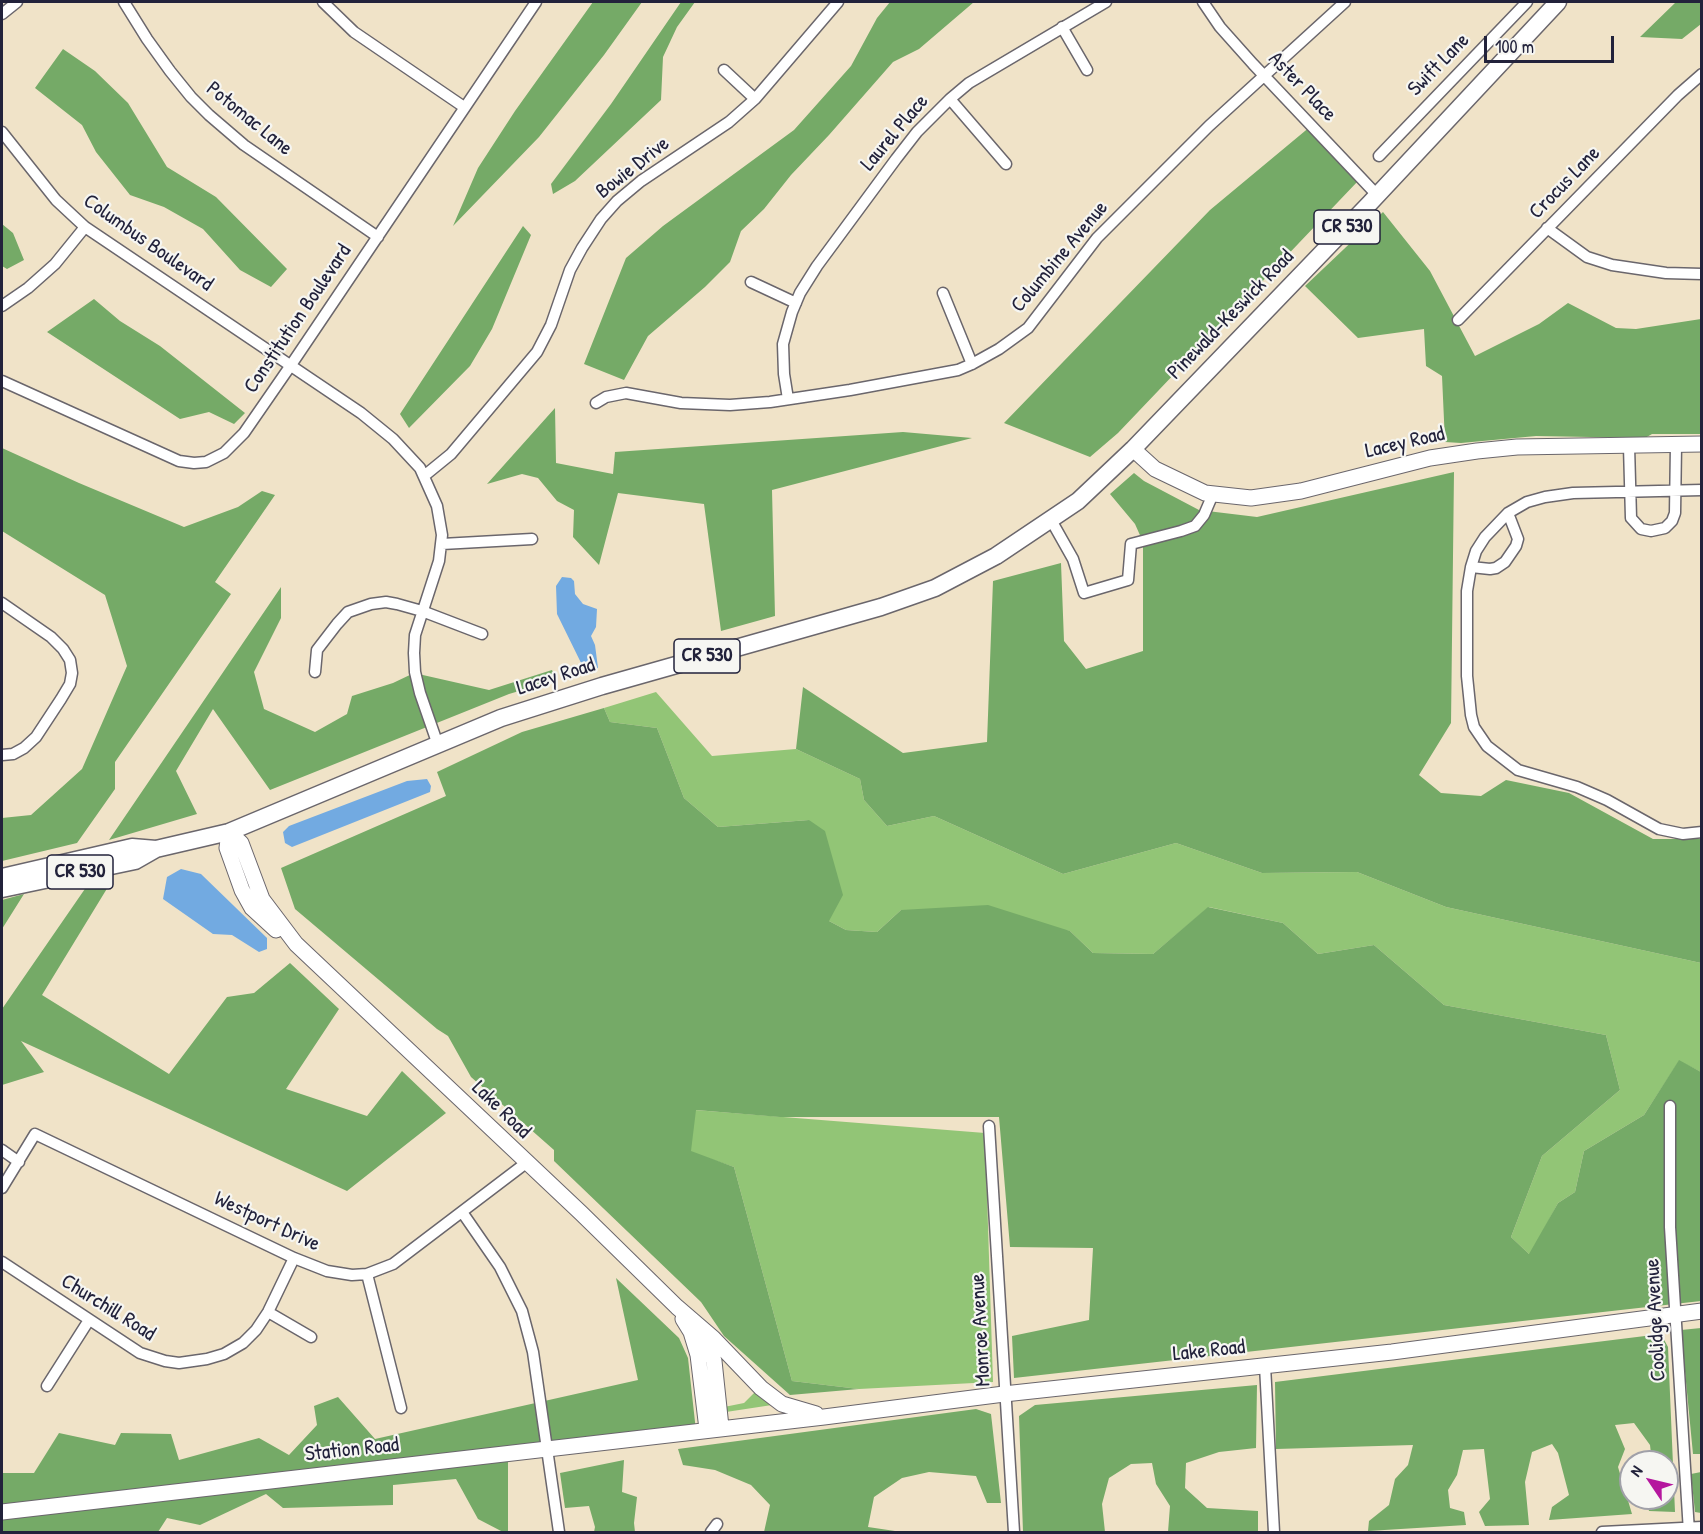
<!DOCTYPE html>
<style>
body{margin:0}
#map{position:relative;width:1703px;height:1534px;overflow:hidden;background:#f0e3c8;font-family:"Patrick Hand",sans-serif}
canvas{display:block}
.frame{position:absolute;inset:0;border:3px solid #22223b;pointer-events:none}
.north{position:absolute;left:1619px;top:1450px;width:60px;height:60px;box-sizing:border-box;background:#f6f6f2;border:2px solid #a1a1a9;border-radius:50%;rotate:305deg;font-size:16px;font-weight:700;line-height:24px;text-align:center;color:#22223b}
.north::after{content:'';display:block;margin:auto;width:21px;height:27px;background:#b5179e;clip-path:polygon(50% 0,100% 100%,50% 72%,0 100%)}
.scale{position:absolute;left:1484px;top:36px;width:130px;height:27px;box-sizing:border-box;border:3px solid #22223b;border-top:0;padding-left:8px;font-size:18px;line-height:21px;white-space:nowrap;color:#22223b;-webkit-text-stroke:4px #f6f6f2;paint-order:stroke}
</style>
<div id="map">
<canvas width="1703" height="1534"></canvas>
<div class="frame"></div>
<div class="north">N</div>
<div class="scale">100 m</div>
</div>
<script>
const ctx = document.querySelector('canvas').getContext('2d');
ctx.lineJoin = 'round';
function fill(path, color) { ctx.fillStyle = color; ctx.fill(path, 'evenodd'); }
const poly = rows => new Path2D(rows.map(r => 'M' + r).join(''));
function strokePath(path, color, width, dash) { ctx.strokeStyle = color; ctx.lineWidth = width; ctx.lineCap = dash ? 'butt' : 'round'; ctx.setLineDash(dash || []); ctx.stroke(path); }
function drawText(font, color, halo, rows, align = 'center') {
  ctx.font = font + ' "Patrick Hand",sans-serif'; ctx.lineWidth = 4.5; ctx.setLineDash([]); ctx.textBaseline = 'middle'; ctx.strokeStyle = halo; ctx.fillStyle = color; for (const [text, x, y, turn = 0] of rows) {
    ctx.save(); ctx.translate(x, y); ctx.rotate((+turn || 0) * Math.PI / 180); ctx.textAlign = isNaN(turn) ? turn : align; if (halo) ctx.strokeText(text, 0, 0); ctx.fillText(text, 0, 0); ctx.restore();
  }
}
const green = poly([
 [656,692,712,756,796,749,860,779,864,800,887,826,934,816,1063,874,1176,843,1262,873,1357,872,1446,907,1701,963,1701,1072,1679,1061,1644,1115,1584,1151,1575,1192,1558,1203,1530,1255,1511,1237,1542,1156,1620,1090,1606,1035,1444,1005,1374,945,1318,954,1283,923,1209,907,1153,954,1093,953,1070,931,901,910,877,932,846,930,829,921,809,820,718,827,684,798,657,728,610,722,604,708],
 [695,1110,985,1133,993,1382,859,1389,792,1381,734,1167,690,1152],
 [756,1391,772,1405,726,1412,724,1407,744,1403]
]);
const forest = poly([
 [593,2,642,2,604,55,539,137,453,226,478,168,515,111],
 [681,2,695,2,677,27,663,57,661,100,575,181,553,194,551,184,611,104],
 [890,2,974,2,919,49,893,62,829,135,791,175,764,209,741,231,730,262,705,287,648,336,624,380,584,364,626,258,663,226,794,130,851,66,877,18],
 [1676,2,1701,2,1701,24,1682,39,1640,37],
 [63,49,95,71,128,103,167,167,216,197,287,269,271,287,240,270,203,229,164,207,130,195,96,152,82,125,35,88],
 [1311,126,1358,181,1118,433,1090,457,1004,423,1210,210],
 [1383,212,1430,271,1475,356,1539,324,1568,303,1616,328,1636,329,1701,319,1701,434,1652,434,1645,438,1536,436,1461,443,1445,442,1442,376,1426,366,1424,329,1358,338,1305,286],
 [2,224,13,233,24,260,7,269,2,266],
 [523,226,531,235,492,329,470,366,409,428,400,414],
 [94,299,120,321,160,346,245,413,234,424,209,412,180,419,47,332],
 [555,408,556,463,613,474,615,452,903,432,972,438,772,490,775,616,721,631,704,504,618,493,599,565,573,537,574,510,557,501,538,478,522,474,487,484],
 [2,448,79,483,184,527,238,507,262,491,275,495,215,582,231,594,115,762,115,789,77,843,2,861,2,818,31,815,82,769,127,666,105,595,2,531],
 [1454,472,1451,723,1419,775,1441,793,1481,796,1506,780,1569,793,1653,839,1701,839,1701,963,1446,907,1357,872,1262,873,1176,843,1063,874,934,816,887,826,864,800,860,779,796,749,803,687,903,753,987,742,993,581,1061,563,1064,641,1086,669,1143,651,1143,542,1135,524,1110,494,1134,473,1144,481,1199,510,1257,517],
 [281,587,281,618,254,672,264,709,315,732,347,714,352,696,393,683,414,673,489,690,552,670,556,680,509,694,270,790,213,709,176,771,197,814,109,840],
 [604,708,610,722,657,728,684,798,718,827,809,820,825,831,843,895,829,921,846,930,877,932,901,910,988,905,1070,931,1093,953,1153,954,1208,907,1283,923,1318,954,1374,945,1444,1005,1606,1035,1620,1090,1542,1156,1511,1237,1529,1254,1558,1203,1575,1192,1584,1151,1644,1115,1679,1060,1701,1072,1701,1301,1014,1378,1012,1336,1089,1320,1093,1248,1010,1247,999,1117,780,1117,696,1110,691,1151,734,1167,792,1381,859,1389,790,1395,724,1336,701,1302,554,1161,554,1150,471,1077,448,1036,437,1029,295,909,281,868,446,796,437,772,522,732],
 [105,879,111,882,42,995,169,1074,227,997,254,993,290,963,339,1009,286,1089,367,1116,402,1071,446,1113,347,1191,21,1041,44,1072,2,1085,2,1009,89,883],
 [24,894,2,929,2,900],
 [616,1278,679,1338,688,1358,696,1431,508,1455,508,1532,503,1532,478,1519,456,1479,393,1485,393,1505,283,1508,266,1494,200,1525,167,1518,158,1532,2,1532,2,1473,34,1473,59,1433,115,1445,121,1433,171,1434,179,1460,259,1438,289,1455,317,1425,314,1406,338,1397,375,1439,638,1380],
 [1701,1328,1701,1454,1693,1454,1681,1330],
 [1661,1334,1668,1347,1675,1512,1649,1511,1646,1498,1667,1498,1667,1462,1652,1462,1650,1445,1634,1423,1615,1425,1625,1449,1618,1467,1632,1514,1549,1520,1552,1507,1569,1495,1558,1453,1552,1444,1532,1452,1525,1482,1529,1525,1485,1526,1479,1512,1490,1499,1484,1449,1463,1450,1457,1475,1448,1490,1450,1508,1464,1512,1466,1525,1368,1531,1369,1521,1389,1505,1395,1479,1408,1465,1413,1445,1276,1449,1275,1382],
 [1257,1385,1256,1448,1219,1452,1186,1463,1185,1488,1207,1508,1258,1511,1258,1532,1168,1532,1170,1506,1156,1484,1152,1463,1131,1464,1109,1478,1102,1504,1105,1532,1023,1532,1019,1416,1035,1405],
 [976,1409,991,1414,1001,1503,987,1503,976,1476,929,1472,902,1478,874,1497,868,1527,895,1531,896,1532,764,1532,770,1505,751,1485,715,1470,683,1465,678,1449],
 [624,1460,622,1492,637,1497,634,1523,635,1532,594,1532,595,1527,589,1506,565,1508,560,1473],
 [1701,1472,1701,1513,1695,1512,1691,1474]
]);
const water = poly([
 [562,577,571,578,574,581,575,594,583,604,597,609,596,627,591,636,595,645,598,668,589,671,585,671,557,614,556,586],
 [427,779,431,786,430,792,292,847,285,843,283,832,289,826,407,781],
 [181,869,201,874,267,938,267,949,259,952,232,935,213,934,163,899,167,877]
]);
const street = poly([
 [124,2,147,39,170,71,191,97,209,115,244,145,378,237],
 [323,2,354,32,464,107],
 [1203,2,1220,27,1253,64,1377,195],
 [2,14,17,2],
 [1062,27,1087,70],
 [724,70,755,99],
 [950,99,1006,164],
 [2,132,56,200,85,227,361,413,393,439,420,468,437,506,442,535,439,561,415,635,414,653,415,672,420,693,438,745],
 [1379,156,1527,2],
 [1547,228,1587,257,1612,265,1666,273,1702,274],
 [751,282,796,303],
 [943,293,972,364],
 [2,306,28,288,55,264,85,227],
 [1458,320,1678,95,1702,74],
 [2,381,179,461,194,463,206,462,224,453,244,433,291,365,536,2],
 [788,399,784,374,783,344,792,312,800,293,817,266,896,159,917,132,950,99,969,83,1106,2],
 [596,403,606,397,626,393,681,403,730,405,770,402,850,390,958,370,972,364,999,349,1028,328,1097,238,1209,126,1345,2],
 [1629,446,1631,518,1641,529,1651,531,1665,528,1672,521,1675,513,1676,445],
 [424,476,451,454,537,352,551,325,570,270,582,248,601,219,617,201,641,181,729,122,755,99,838,2],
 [1702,490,1573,493,1545,497,1527,502,1508,513,1485,537,1476,551,1471,567,1467,591,1467,676,1471,715,1474,727,1487,746,1518,770,1577,787,1607,800,1659,829,1683,834,1702,832],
 [1051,520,1073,559,1084,593,1128,580,1131,544,1181,531,1195,526,1204,515,1213,494],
 [442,544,532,539],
 [1471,567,1490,569,1496,568,1505,562,1516,546,1518,539,1508,513],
 [2,603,51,637,63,649,70,660,72,673,70,684,61,699,36,737,24,748,13,754,2,755],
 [315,672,317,650,337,624,348,612,371,604,386,602,397,604,422,611,482,634],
 [1670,1106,1670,1227,1689,1532],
 [989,1126,1014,1532],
 [2,1150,19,1162],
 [2,1188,35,1134,294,1258,327,1271,352,1275,367,1274,393,1264,526,1163],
 [462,1212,500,1267,522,1311,533,1352,559,1532],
 [2,1262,140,1353,165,1361,179,1363,207,1359,224,1354,243,1343,256,1330,268,1312,294,1258],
 [367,1274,401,1408],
 [268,1312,311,1337],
 [1265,1366,1274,1532],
 [47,1386,89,1320],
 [711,1532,717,1524],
 [1602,1532,1702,1527]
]);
const secondary = poly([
 [1133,449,1155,469,1205,493,1251,498,1301,491,1430,458,1477,451,1517,447,1702,444],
 [229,832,241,843,262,899,296,944,581,1213,677,1307,713,1338,761,1388,782,1404,816,1414],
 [229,832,227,848,242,890,252,908,276,930],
 [683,1319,691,1332,698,1355,707,1429],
 [705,1333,714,1361,721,1427],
 [2,1512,824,1417,1004,1394,1392,1352,1702,1311]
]);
const primary = poly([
 [2,877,132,847,156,849],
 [2,889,135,861,156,849,229,832,501,718,602,686,881,607,935,588,996,556,1078,501,1133,449,1370,203,1558,2]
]);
const shields = [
 [1347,227,66],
 [707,656,66],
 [80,872,66]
];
const shieldNames = [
 ["CR 530",1347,227],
 ["CR 530",707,656],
 ["CR 530",80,872]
];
const streetNames = [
 ["Swift Lane",1439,65,-46],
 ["Aster Place",1302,87,46],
 ["Potomac Lane",249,119,39],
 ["Laurel Place",895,133,-50],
 ["Bowie Drive",633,168,-38],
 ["Crocus Lane",1565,183,-46],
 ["Columbus Boulevard",148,243,35],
 ["Columbine Avenue",1060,257,-50],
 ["Pinewald-Keswick Road",1231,315,-46],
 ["Constitution Boulevard",298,319,-56],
 ["Lacey Road",1405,443,-13],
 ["Lacey Road",556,677,-18],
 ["Lake Road",501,1110,44],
 ["Westport Drive",267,1222,25],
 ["Churchill Road",108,1308,32],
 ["Coolidge Avenue",1656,1320,-93],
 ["Monroe Avenue",981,1330,-93],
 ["Lake Road",1209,1351,-6],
 ["Station Road",352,1450,-6]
];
fill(green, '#92c576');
fill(forest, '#75aa67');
fill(water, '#72aae1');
strokePath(street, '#6a666c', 13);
strokePath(secondary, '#6a666c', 17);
strokePath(primary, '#6a666c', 19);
strokePath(street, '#fff', 10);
strokePath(secondary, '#fff', 15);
strokePath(primary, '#fff', 16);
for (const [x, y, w] of shields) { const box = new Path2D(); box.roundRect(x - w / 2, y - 17, w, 34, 4.5); ctx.fillStyle = '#f6f6f2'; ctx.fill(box); strokePath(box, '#22223b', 1.5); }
drawText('bold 20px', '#22223b', null, shieldNames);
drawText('21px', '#22223b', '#f6f6f2', streetNames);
</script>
